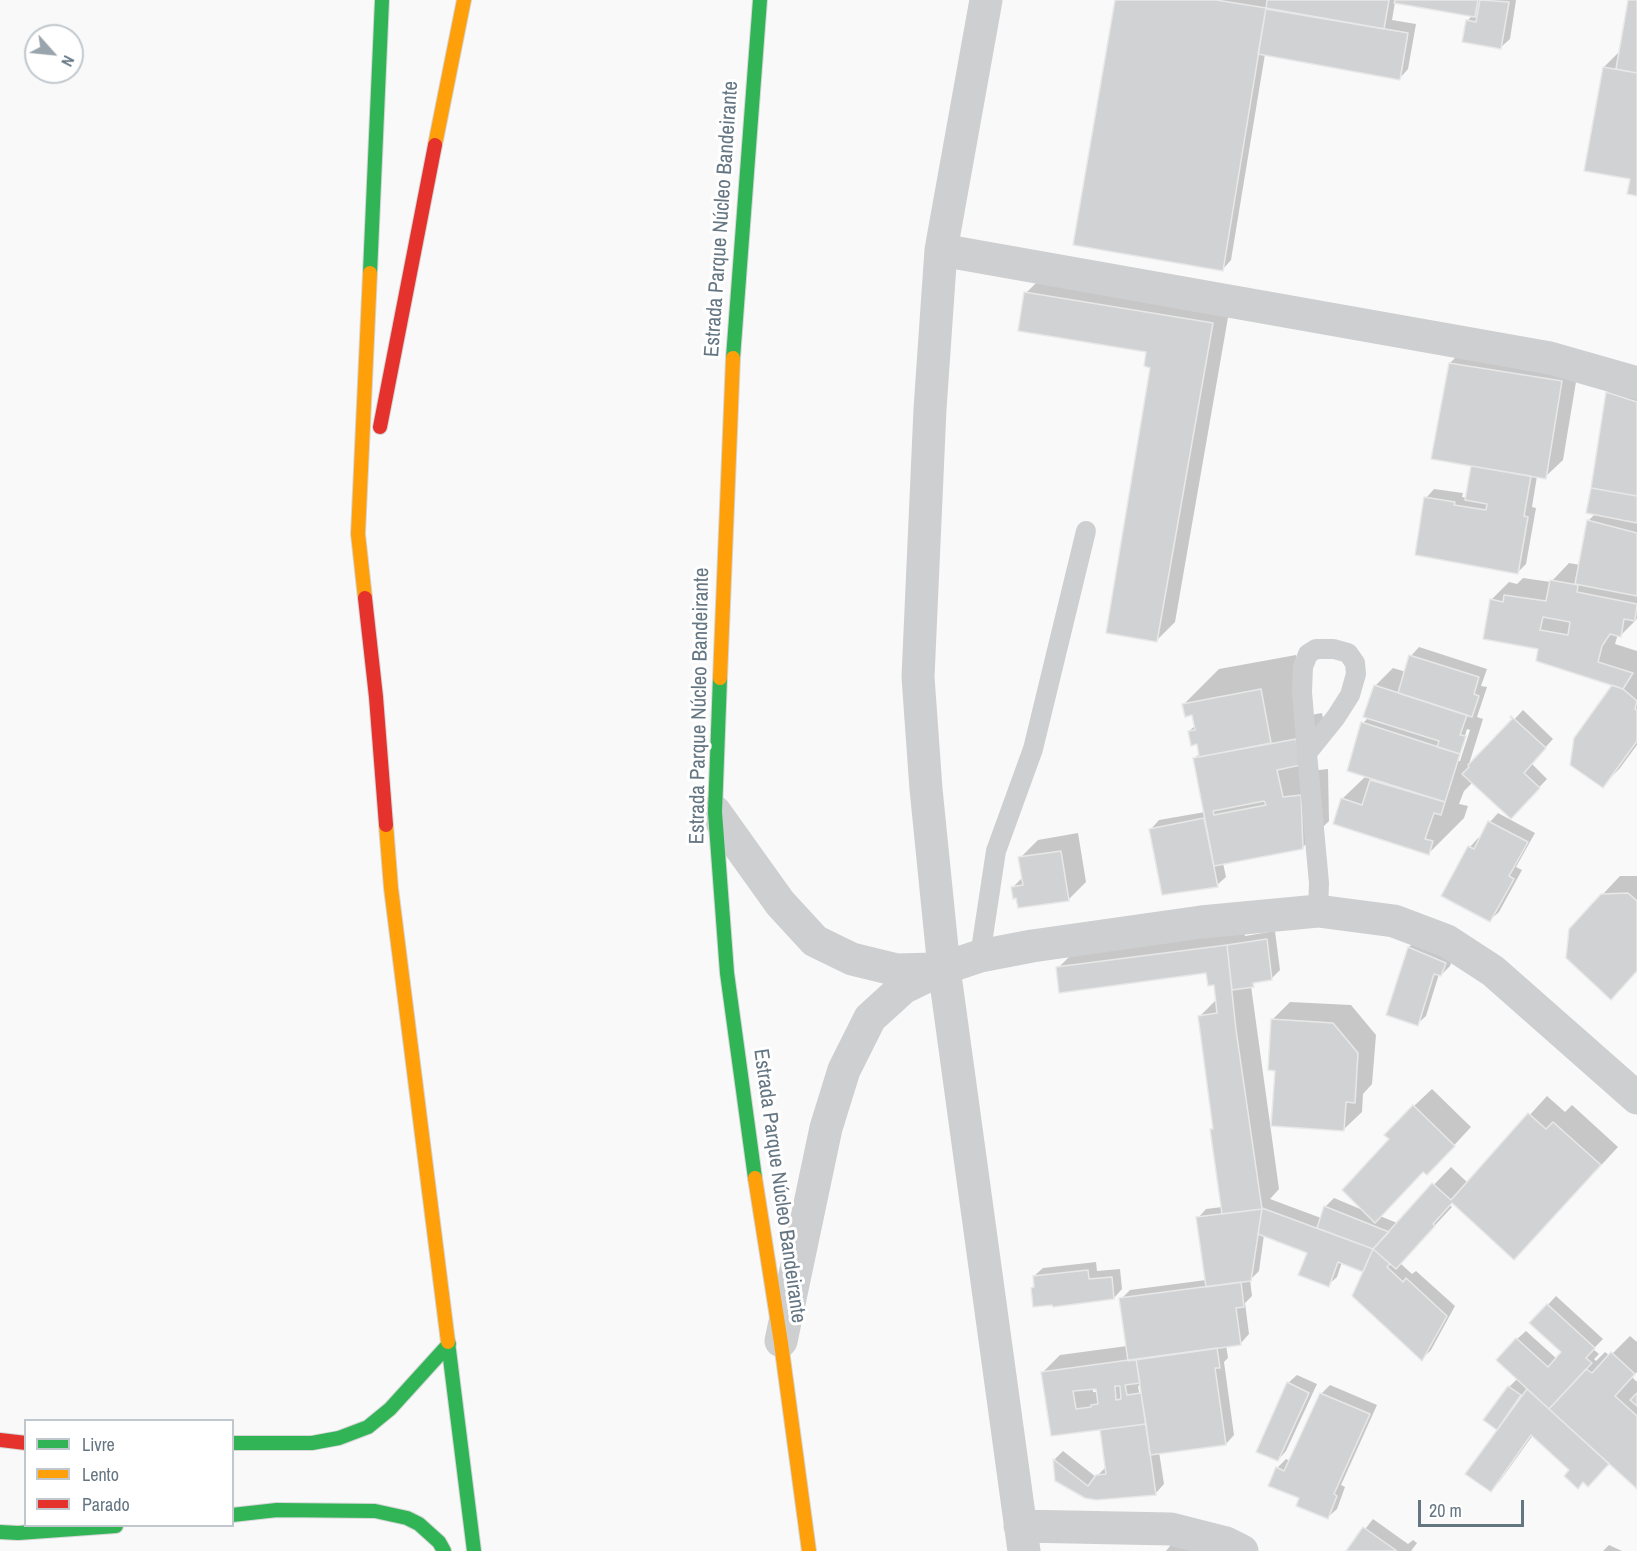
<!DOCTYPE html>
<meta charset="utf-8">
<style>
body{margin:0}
#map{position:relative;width:1637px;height:1551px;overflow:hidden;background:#f9f9f9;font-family:"Archivo Narrow",sans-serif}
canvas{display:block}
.legend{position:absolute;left:24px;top:1419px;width:210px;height:108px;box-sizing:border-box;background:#fff;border:2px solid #c1c8cd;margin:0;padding:8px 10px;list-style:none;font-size:18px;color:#657683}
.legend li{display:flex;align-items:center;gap:12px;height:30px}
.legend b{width:30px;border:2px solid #c1c8cd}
.north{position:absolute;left:24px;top:24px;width:60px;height:60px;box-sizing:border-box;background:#fff;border:2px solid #c1c8cd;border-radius:50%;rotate:117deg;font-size:16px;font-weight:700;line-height:24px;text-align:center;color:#657683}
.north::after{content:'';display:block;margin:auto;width:21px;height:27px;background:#99a4ac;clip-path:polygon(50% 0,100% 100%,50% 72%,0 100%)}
.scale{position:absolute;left:1418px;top:1500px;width:106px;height:27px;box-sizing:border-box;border:3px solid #657683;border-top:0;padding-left:8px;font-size:18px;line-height:21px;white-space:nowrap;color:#657683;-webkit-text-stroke:4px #fff;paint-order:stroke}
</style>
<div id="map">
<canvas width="1637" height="1551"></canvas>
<ul class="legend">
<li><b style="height:8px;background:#30b455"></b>Livre</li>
<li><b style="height:8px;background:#ff9f0a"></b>Lento</li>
<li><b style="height:8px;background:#e5322d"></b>Parado</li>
</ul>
<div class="north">N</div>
<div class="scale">20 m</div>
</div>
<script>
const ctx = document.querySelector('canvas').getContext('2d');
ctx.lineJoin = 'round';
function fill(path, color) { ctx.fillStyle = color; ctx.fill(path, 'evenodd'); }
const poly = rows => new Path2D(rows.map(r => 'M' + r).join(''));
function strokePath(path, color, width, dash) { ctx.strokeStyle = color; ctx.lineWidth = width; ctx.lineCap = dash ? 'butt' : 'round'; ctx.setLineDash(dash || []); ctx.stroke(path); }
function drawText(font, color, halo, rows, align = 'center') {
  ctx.font = font + ' "Archivo Narrow",sans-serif'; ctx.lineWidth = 6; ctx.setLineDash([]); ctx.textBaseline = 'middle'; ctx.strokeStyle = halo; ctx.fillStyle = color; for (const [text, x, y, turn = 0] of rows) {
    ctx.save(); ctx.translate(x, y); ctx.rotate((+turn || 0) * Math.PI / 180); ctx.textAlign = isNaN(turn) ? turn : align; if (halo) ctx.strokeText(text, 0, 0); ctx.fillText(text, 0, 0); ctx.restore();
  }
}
const shadow = poly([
 [1116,0,1516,0,1510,39,1501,47,1467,21,1473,15,1395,2,1392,20,1416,24,1408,69,1400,78,1265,54,1231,260,1223,269],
 [1630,0,1637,0,1637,194,1604,67,1621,50],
 [1044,275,1230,306,1175,622,1157,640,1152,367,1148,351,1026,293],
 [1468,345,1579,364,1563,460,1545,477,1537,476,1532,507,1536,508,1526,564,1518,572,1426,498,1434,489,1463,493,1462,497,1467,498,1474,465,1450,363],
 [1616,384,1637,391,1637,619,1621,635,1618,634,1615,644,1637,651,1637,745,1620,768,1603,786,1615,684,1539,648,1491,600,1509,582,1517,584,1523,578,1551,582,1569,563,1580,565,1588,521,1596,513,1607,393],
 [1419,647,1487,669,1481,686,1487,687,1477,717,1483,719,1469,764,1472,765,1523,710,1553,739,1531,763,1547,779,1511,817,1473,782,1464,791,1459,804,1468,806,1464,818,1429,853,1342,799,1366,776,1363,723,1369,717,1375,686,1393,668,1406,672,1411,656],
 [1467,729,1470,730,1460,761,1457,761],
 [1296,655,1305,707,1294,718,1322,713,1327,737,1307,757,1310,771,1328,769,1329,821,1302,848,1223,863,1226,877,1217,885,1151,829,1159,820,1205,812,1194,759,1200,753,1198,742,1189,731,1196,725,1193,714,1184,704,1219,669],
 [1498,813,1535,833,1516,867,1522,870,1499,912,1490,920,1470,847,1478,838,1480,839,1490,822],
 [1078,833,1086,882,1068,900,1013,887,1023,877,1020,858,1038,840],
 [1620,876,1637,876,1637,971,1602,895],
 [1244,928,1245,936,1275,931,1280,970,1271,979,1259,980,1251,986,1279,1189,1270,1199,1321,1218,1325,1207,1334,1198,1365,1211,1391,1139,1414,1106,1432,1089,1471,1127,1445,1155,1424,1170,1380,1216,1397,1223,1451,1167,1468,1183,1547,1096,1565,1112,1572,1105,1618,1147,1532,1240,1453,1202,1449,1205,1452,1207,1400,1263,1412,1274,1416,1271,1455,1306,1431,1350,1422,1359,1365,1271,1342,1262,1337,1277,1328,1285,1309,1252,1264,1235,1259,1271,1250,1280,1252,1296,1245,1303,1249,1334,1241,1343,1226,1345,1228,1358,1224,1362,1234,1435,1226,1444,1159,1452,1164,1484,1156,1493,1096,1498,1057,1480,1055,1459,1063,1451,1096,1477,1106,1467,1101,1430,1104,1428,1052,1434,1042,1373,1060,1355,1127,1346,1121,1299,1130,1290,1206,1280,1198,1218,1206,1209,1222,1207,1212,1130,1214,1127,1200,1016,1217,999,1215,984,1208,972,1058,968,1076,950],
 [1141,1385,1142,1409,1138,1386],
 [1098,1387,1098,1392,1093,1392,1093,1388],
 [1418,939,1454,955,1450,966,1441,975,1439,974,1426,1016,1417,1024,1387,1014,1409,947],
 [1290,1002,1351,1005,1376,1035,1372,1084,1363,1094,1362,1112,1344,1129,1272,1020],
 [1096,1262,1097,1271,1120,1269,1122,1289,1114,1298,1032,1288,1035,1285,1034,1276,1043,1268],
 [1556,1296,1603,1339,1593,1349,1599,1354,1594,1359,1596,1361,1605,1352,1610,1356,1630,1336,1637,1342,1637,1372,1632,1377,1637,1382,1637,1487,1609,1462,1597,1476,1571,1469,1533,1435,1500,1481,1491,1490,1499,1430,1485,1420,1509,1387,1518,1378,1517,1339,1526,1331,1557,1359,1563,1352,1531,1323],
 [1297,1375,1317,1384,1286,1451,1278,1460,1288,1383],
 [1330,1385,1377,1405,1341,1485,1345,1487,1337,1509,1328,1517,1301,1497,1277,1468,1286,1459,1290,1461,1321,1394],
 [1373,1519,1408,1544,1413,1540,1417,1543,1411,1551,1348,1551],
 [1175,1540,1212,1551,1166,1551],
 [1609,1545,1622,1551,1603,1551]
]);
const building = poly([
 [1115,0,1216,0,1266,8,1223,271,1073,245,1115,0],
 [1267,0,1389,0,1384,29,1266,9,1267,0],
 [1395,0,1478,0,1475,17,1394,3,1395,0],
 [1480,0,1509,2,1501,49,1462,42,1466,20,1476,22,1480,0],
 [1628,0,1637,0,1637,73,1616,69,1628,0],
 [1266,8,1408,33,1400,80,1258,54,1266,8],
 [1603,67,1637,73,1637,196,1627,194,1630,179,1584,171,1603,67],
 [1024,292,1213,323,1157,642,1106,633,1150,368,1144,366,1146,352,1018,331,1024,292],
 [1449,363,1562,381,1546,479,1431,459,1449,363],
 [1606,392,1637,402,1637,496,1591,488,1606,392],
 [1471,466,1531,476,1524,516,1528,517,1518,574,1415,555,1424,497,1455,502,1454,505,1486,510,1487,504,1465,500,1471,466],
 [1591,488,1637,496,1637,523,1586,513,1591,488],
 [1587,520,1637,533,1637,596,1575,584,1587,520],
 [1550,580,1578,585,1577,592,1637,604,1635,621,1624,619,1621,637,1610,634,1602,646,1598,662,1633,673,1623,689,1536,661,1538,649,1483,639,1490,599,1503,602,1504,595,1546,601,1550,580],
 [1543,617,1570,622,1568,635,1540,630,1543,617],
 [1409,655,1479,677,1474,694,1479,696,1472,717,1398,693,1409,655],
 [1374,685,1467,715,1460,735,1466,736,1460,754,1437,747,1439,741,1363,717,1374,685],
 [1612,685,1623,689,1637,701,1635,709,1637,710,1637,741,1603,788,1570,765,1574,738,1612,685],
 [1261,689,1271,743,1199,757,1197,744,1191,746,1188,731,1195,730,1192,715,1185,717,1182,704,1261,689],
 [1511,716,1546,748,1524,773,1540,788,1511,819,1462,774,1469,767,1468,765,1512,719,1510,717,1511,716],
 [1361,722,1460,754,1445,802,1347,771,1361,722],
 [1296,739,1301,765,1277,770,1283,797,1301,795,1303,849,1214,866,1193,758,1296,739],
 [1264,801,1266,805,1214,815,1213,811,1264,801],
 [1370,780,1445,802,1441,815,1434,813,1425,839,1433,841,1429,855,1333,824,1341,798,1362,805,1370,780],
 [1204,818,1218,887,1162,895,1149,829,1204,818],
 [1488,821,1528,842,1509,876,1514,879,1490,922,1441,896,1468,846,1474,849,1488,821],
 [1061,851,1069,901,1018,908,1016,898,1013,899,1011,887,1023,885,1018,857,1061,851],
 [1628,893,1637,901,1637,971,1611,1000,1566,958,1569,929,1601,894,1628,893],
 [1267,939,1272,980,1253,983,1254,987,1232,990,1227,945,1267,939],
 [1227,945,1236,1030,1262,1209,1222,1214,1210,1129,1213,1129,1198,1016,1217,1013,1214,985,1208,986,1206,973,1059,993,1056,967,1227,945],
 [1408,947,1446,963,1441,976,1434,974,1418,1026,1386,1015,1408,947],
 [1271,1019,1333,1023,1358,1053,1355,1103,1346,1102,1344,1131,1271,1126,1275,1071,1268,1070,1271,1019],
 [1413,1105,1455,1146,1427,1175,1423,1172,1375,1223,1342,1190,1389,1139,1384,1135,1413,1105],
 [1528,1113,1546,1129,1553,1122,1601,1165,1514,1260,1452,1203,1433,1224,1435,1226,1396,1269,1373,1249,1432,1183,1451,1200,1528,1113],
 [1324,1206,1389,1232,1373,1249,1317,1228,1324,1206],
 [1262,1208,1373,1249,1363,1272,1338,1262,1329,1287,1298,1275,1307,1253,1258,1234,1262,1208],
 [1262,1209,1251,1281,1206,1287,1196,1217,1262,1209],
 [1373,1249,1390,1264,1387,1267,1403,1282,1406,1278,1447,1316,1422,1361,1352,1296,1373,1249],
 [1088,1270,1089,1279,1112,1277,1114,1299,1053,1307,1052,1305,1033,1307,1031,1288,1034,1287,1033,1276,1088,1270],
 [1241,1282,1244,1307,1236,1308,1241,1345,1128,1361,1119,1298,1241,1282],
 [1547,1304,1595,1348,1586,1358,1592,1363,1549,1409,1496,1360,1516,1338,1548,1367,1561,1352,1529,1323,1547,1304],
 [1217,1348,1220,1368,1215,1368,1226,1445,1150,1455,1136,1359,1217,1348],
 [1611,1352,1635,1374,1615,1396,1637,1416,1637,1489,1549,1409,1586,1369,1592,1373,1611,1352],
 [1136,1359,1140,1383,1125,1385,1127,1395,1141,1393,1146,1424,1051,1436,1041,1372,1136,1359],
 [1115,1386,1120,1386,1121,1399,1116,1400,1115,1386],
 [1096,1389,1098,1404,1091,1405,1091,1407,1076,1409,1073,1391,1096,1389],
 [1287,1382,1309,1393,1278,1461,1256,1452,1287,1382],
 [1508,1386,1521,1395,1497,1430,1483,1420,1508,1386],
 [1527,1389,1609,1464,1588,1487,1583,1482,1578,1489,1564,1476,1569,1470,1531,1435,1491,1492,1465,1474,1527,1389],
 [1320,1393,1370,1414,1334,1494,1337,1496,1328,1519,1296,1506,1299,1498,1268,1486,1276,1467,1284,1471,1320,1393],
 [1637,1393,1637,1406,1630,1400,1637,1393],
 [1146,1424,1156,1495,1096,1500,1085,1498,1055,1481,1053,1459,1088,1486,1096,1475,1106,1474,1100,1430,1146,1424],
 [1363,1527,1397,1551,1346,1551,1363,1527]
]);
const lane = poly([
 [1307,753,1336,717,1350,695,1356,674,1355,663,1348,653,1334,649,1316,649,1308,654,1303,667,1302,692,1307,753,1319,883,1318,911],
 [980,956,996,851,1033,749,1086,531]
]);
const street = poly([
 [986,0,941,250,930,409,918,677,926,789,944,968,1024,1551],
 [941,250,1550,358,1637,383],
 [715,812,780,903,815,941,852,959,897,970,936,969],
 [781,1341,826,1128,844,1070,870,1018,903,988,944,968,980,956,1032,946,1201,922,1318,911,1394,921,1447,941,1493,971,1637,1098],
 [1020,1526,1171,1529,1226,1543,1242,1551]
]);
const fast = poly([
 [370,273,382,0],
 [733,358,760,0],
 [720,678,715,812,727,973,755,1178],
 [448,1342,474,1551],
 [232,1443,312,1443,339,1438,368,1427,390,1409,449,1344],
 [232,1515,277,1510,375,1511,407,1518,419,1524,439,1542,444,1551],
 [0,1532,18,1533,116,1526]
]);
const slow = poly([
 [435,145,464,0],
 [365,598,358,534,370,273],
 [720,678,733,358],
 [386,825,391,888,448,1342],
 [755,1178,781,1343,809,1551]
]);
const jam = poly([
 [380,427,435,145],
 [365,598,376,697,386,825],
 [0,1440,26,1443]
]);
const streetNames = [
 ["Estrada Parque Núcleo Bandeirante",722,219,-86],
 ["Estrada Parque Núcleo Bandeirante",700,706,-89],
 ["Estrada Parque Núcleo Bandeirante",779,1186,82]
];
fill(shadow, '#0003');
fill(building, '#d0d2d3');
strokePath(building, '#e8e8e8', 1.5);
strokePath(fast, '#d5d6d7', 16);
strokePath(slow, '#d5d6d7', 16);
strokePath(jam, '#d5d6d7', 16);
strokePath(lane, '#cecfd0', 20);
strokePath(street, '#cecfd0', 33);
strokePath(fast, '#30b455', 14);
strokePath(slow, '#ff9f0a', 14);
strokePath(jam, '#e5322d', 14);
drawText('21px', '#657683', '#fff', streetNames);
</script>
